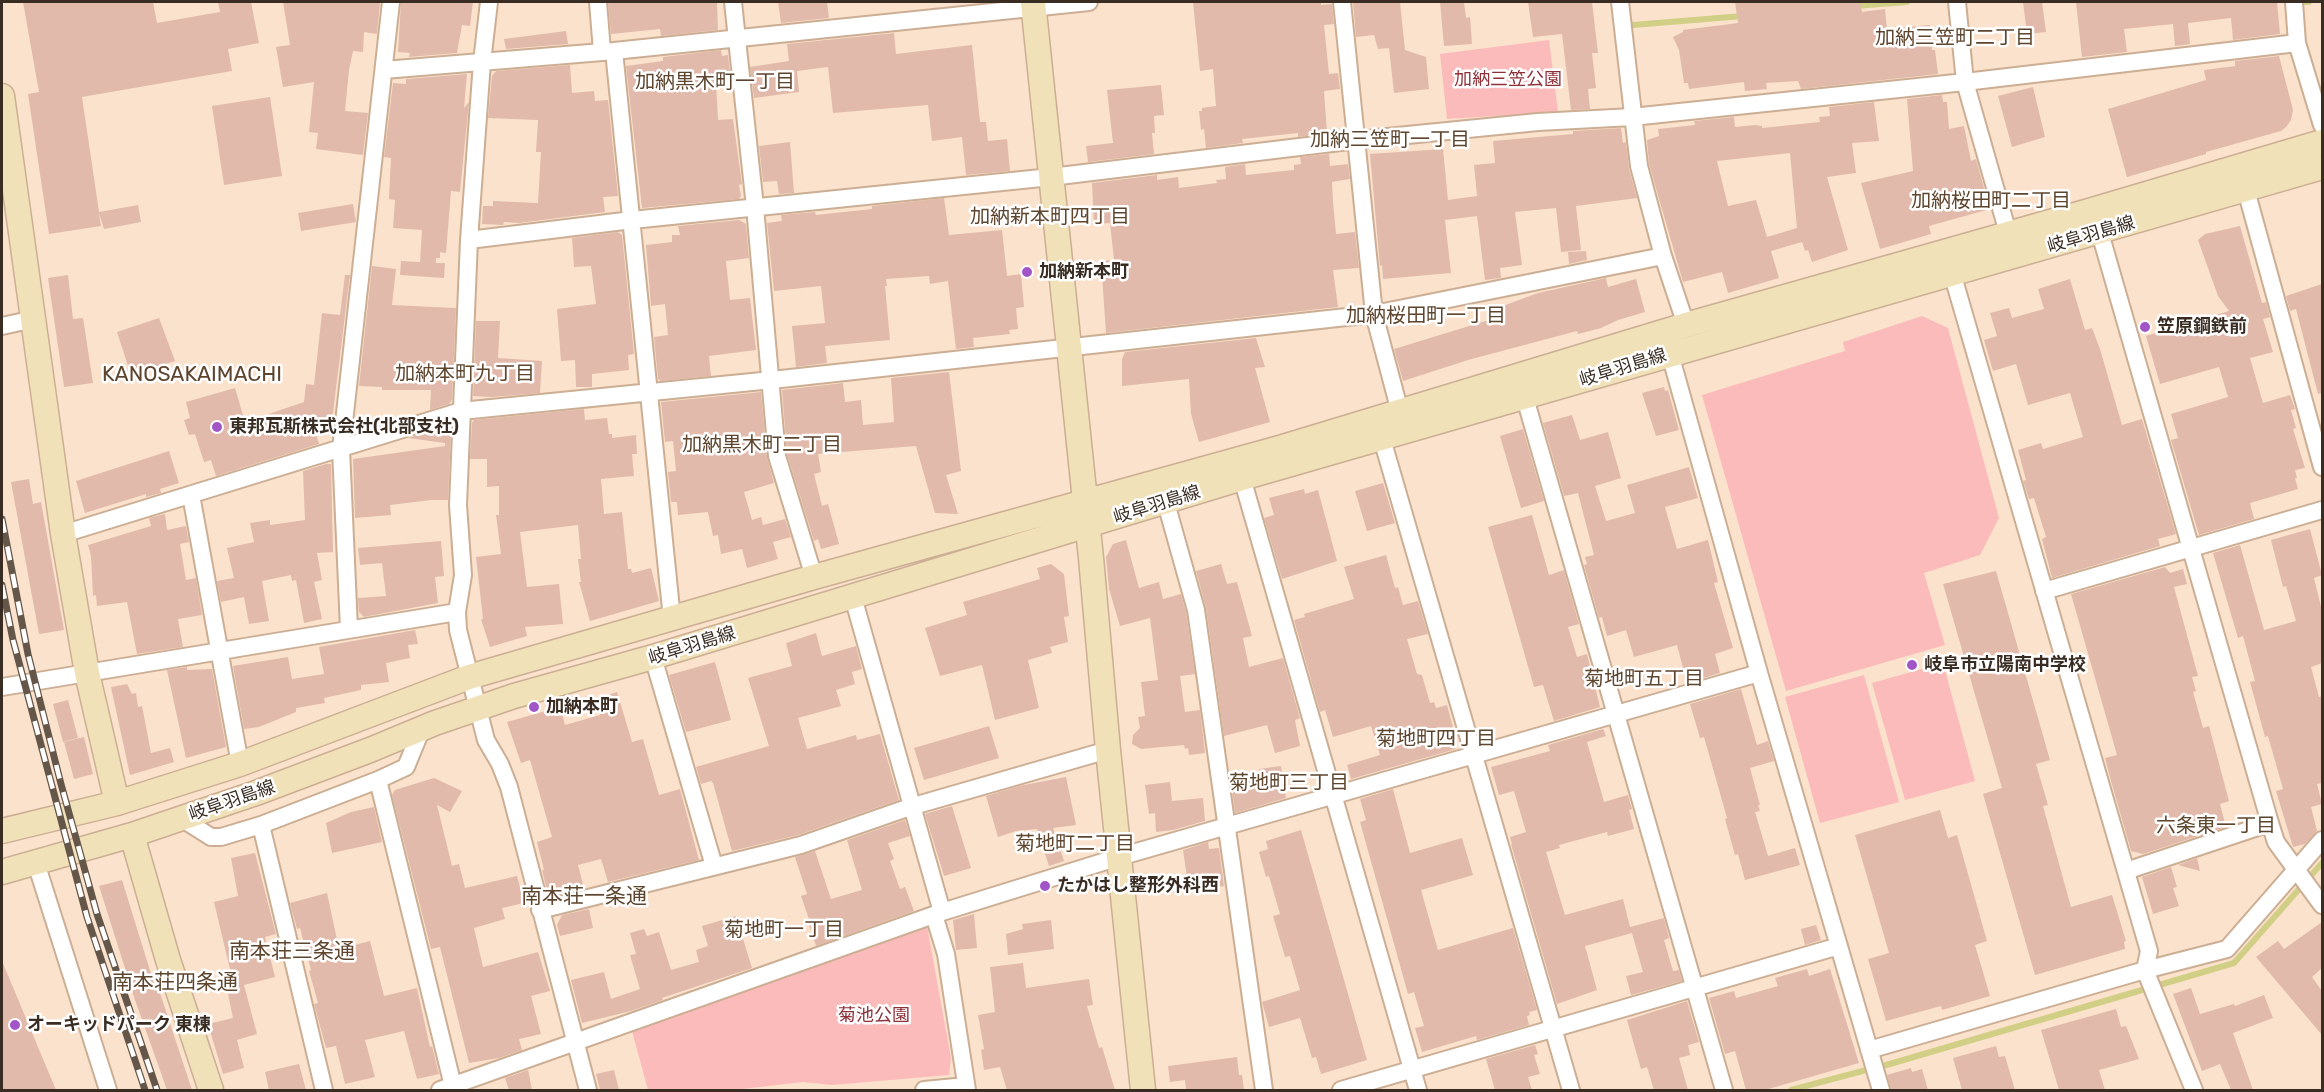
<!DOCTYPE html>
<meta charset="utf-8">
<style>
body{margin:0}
#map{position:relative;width:2324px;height:1092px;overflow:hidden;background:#fbe2cc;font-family:Rubik,sans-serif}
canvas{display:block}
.frame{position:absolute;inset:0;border:3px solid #392d23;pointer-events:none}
</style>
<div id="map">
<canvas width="2324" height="1092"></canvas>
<div class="frame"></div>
</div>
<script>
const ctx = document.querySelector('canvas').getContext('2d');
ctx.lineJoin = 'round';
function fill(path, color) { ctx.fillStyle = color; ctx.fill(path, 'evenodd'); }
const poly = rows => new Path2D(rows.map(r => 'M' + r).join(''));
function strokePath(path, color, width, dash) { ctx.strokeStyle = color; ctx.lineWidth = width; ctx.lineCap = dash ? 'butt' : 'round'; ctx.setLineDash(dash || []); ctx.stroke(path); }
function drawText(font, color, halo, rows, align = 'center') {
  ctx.font = font + ' Rubik,"Noto Sans JP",sans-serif'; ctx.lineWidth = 5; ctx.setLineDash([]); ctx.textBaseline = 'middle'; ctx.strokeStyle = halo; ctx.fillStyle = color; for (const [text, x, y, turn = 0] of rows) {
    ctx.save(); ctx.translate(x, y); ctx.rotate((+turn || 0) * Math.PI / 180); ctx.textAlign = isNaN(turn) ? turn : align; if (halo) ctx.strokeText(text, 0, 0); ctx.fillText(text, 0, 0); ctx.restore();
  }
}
const green = poly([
 [1549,40,1558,112,1447,119,1440,54],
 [1922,316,1948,328,1999,518,1980,555,1924,573,1945,645,1786,691,1702,395,1845,351,1843,342],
 [1943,663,1975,781,1905,800,1872,683],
 [1864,675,1899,802,1820,823,1785,697],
 [927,926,951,1058,949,1075,832,1085,803,1082,734,1090,648,1090,632,1031]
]);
const stream = poly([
 [2304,2,2309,2],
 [1855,6,1907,2],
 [1633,25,1743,16],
 [1883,1066,2234,963,2322,863],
 [1791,1090,1874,1068]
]);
const building = poly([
 [23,2,153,2,157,23,220,12,218,2,251,2,259,43,228,49,232,71,82,97,99,212,138,205,141,222,104,229,99,213,101,226,49,234,28,94,39,92],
 [283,2,380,2,377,34,364,32,363,52,353,51,349,70,345,111,368,113,363,155,316,149,318,133,309,132,314,82,283,87,276,47,290,45],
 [401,2,473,2,470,26,462,25,457,53,409,57,410,53,398,52],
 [608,2,717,2,718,30,661,36,660,29,611,34],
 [778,2,827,2,829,18,781,23],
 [1193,2,1321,2,1321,5,1332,4,1334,24,1324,25,1329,74,1338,73,1340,89,1324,91,1327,133,1298,137,1298,133,1242,139,1243,143,1206,148,1204,129,1201,130,1199,111,1202,111,1202,108,1216,106,1213,69,1200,71],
 [1353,2,1400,2,1405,50,1426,57,1429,89,1394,93,1389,48,1378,49,1374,35,1356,37],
 [1440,2,1464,2,1466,18,1470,17,1472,44,1444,46],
 [1528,2,1592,2,1598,53,1592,53,1596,88,1588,89,1590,109,1571,110,1562,34,1533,37],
 [1735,2,1860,2,1862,12,1885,9,1887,29,1930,25,1932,50,1935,50,1938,74,1801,89,1798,81,1766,83,1767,89,1745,91,1744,82,1689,89,1688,83,1684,83,1679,50,1673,37,1683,32,1683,30,1738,23],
 [2023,2,2042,2,2046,32,2027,34],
 [2076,2,2277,2,2280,34,2233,40,2231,18,2188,23,2190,44,2175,46,2173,24,2124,29,2127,52,2082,57],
 [566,31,568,44,506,49,504,39],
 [894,33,896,54,972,45,980,122,986,122,988,141,1007,139,1010,171,966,175,962,137,932,141,928,105,833,113,828,67,797,71,799,92,754,98,750,67,789,61,787,44],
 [721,50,722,56,728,55,731,81,716,82,718,120,733,119,742,184,739,185,741,196,739,199,642,208,626,66,663,61,663,57],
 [2279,56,2293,110,2291,120,2286,127,2281,131,2206,152,2206,154,2127,177,2108,109,2206,80,2204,70,2235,66,2235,61],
 [570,65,572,93,594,91,595,101,608,100,618,196,603,197,605,212,519,223,504,222,503,225,482,224,483,206,493,206,493,201,538,203,541,152,536,152,538,120,488,118,492,76,496,71],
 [467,74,464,108,469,102,460,192,451,191,446,253,440,252,440,258,436,258,436,263,445,263,444,278,400,275,401,261,420,262,422,230,393,228,395,200,389,199,391,158,384,157,393,83,406,84,406,79],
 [1161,85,1164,115,1154,116,1155,133,1152,133,1154,154,1088,162,1086,146,1113,143,1107,90],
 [2033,87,2045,137,2012,147,1998,96],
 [1942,95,1943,102,1947,102,1949,129,1964,126,1971,161,1976,159,1990,209,1929,226,1931,234,1880,249,1861,183,1913,171,1907,99],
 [270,97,282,176,224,185,212,106],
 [1874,102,1879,141,1852,143,1856,173,1827,177,1848,250,1812,262,1808,250,1805,251,1802,242,1771,251,1779,278,1728,293,1722,272,1683,282,1649,164,1647,140,1659,136,1658,129,1695,125,1694,121,1734,117,1735,127,1755,125,1762,126,1762,128,1820,122,1819,117,1830,116,1829,107],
 [1790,153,1797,228,1767,237,1756,200,1728,206,1717,161],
 [1621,128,1623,143,1626,142,1629,169,1637,198,1576,206,1581,250,1561,252,1556,208,1515,212,1522,265,1500,268,1501,278,1485,280,1477,216,1445,220,1451,273,1383,279,1382,265,1380,266,1370,154,1443,149,1448,200,1477,196,1474,165,1495,163,1493,141,1573,134,1573,131],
 [790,142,794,193,779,194,777,181,763,182,759,146],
 [1329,154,1330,166,1348,164,1350,179,1332,182,1333,202,1336,234,1355,232,1359,268,1333,270,1338,307,1106,333,1101,261,1114,260,1110,223,1094,224,1092,183,1157,175,1157,180,1178,177,1179,188,1217,183,1216,180,1226,179,1225,167,1245,164,1246,175,1294,170,1294,165,1301,164,1300,157],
 [944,198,949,235,1002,230,1007,276,1021,274,1024,307,1016,308,1018,329,1009,330,1010,334,973,338,974,347,956,349,948,281,930,284,929,276,886,279,887,286,885,286,890,340,825,346,827,363,796,367,792,326,825,323,821,286,774,291,767,223,782,221,781,215,815,212,816,215,872,209,872,206],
 [353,204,356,222,301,231,298,213],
 [739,220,746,224,749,258,726,261,730,300,750,298,756,350,709,356,711,376,661,381,658,379,654,337,668,335,665,304,651,306,646,245,672,242,672,235,680,235,678,226],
 [2240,226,2262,303,2266,302,2270,317,2263,319,2273,352,2250,358,2263,403,2290,395,2295,409,2291,410,2296,428,2293,429,2305,468,2295,470,2297,478,2295,478,2298,489,2250,503,2254,519,2199,535,2171,440,2178,438,2171,414,2228,397,2219,367,2160,384,2146,336,2229,311,2218,296,2198,240,2205,234],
 [618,232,622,235,634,354,628,355,629,370,592,374,592,387,576,387,575,360,561,361,557,309,596,304,591,266,574,267,572,238],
 [1586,251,1587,260,1569,264,1568,252],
 [372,266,396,269,392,305,456,308,452,400,449,404,430,410,431,390,382,390,382,387,359,386],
 [68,275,73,319,83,318,93,383,64,387,48,278],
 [345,275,350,275,331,429,314,427,319,444,216,476,211,460,204,462,195,434,189,435,184,420,190,418,186,402,235,388,245,422,304,402,306,384,314,385,322,313,340,315],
 [1606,278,1608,287,1636,279,1645,312,1618,320,1601,328,1578,334,1577,331,1468,360,1403,381,1394,349,1502,316,1500,307,1538,293],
 [2070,279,2085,330,2092,328,2100,349,2122,425,2142,419,2176,534,2158,539,2160,546,2052,578,2042,539,2046,537,2034,498,2029,499,2023,481,2026,480,2018,450,2041,443,2043,449,2083,437,2070,393,2028,405,2016,364,1993,371,1984,340,1997,336,1990,313,2009,308,2012,318,2044,309,2038,289],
 [2322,284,2322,393,2318,394,2296,309,2290,311,2286,296],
 [159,318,175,361,131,375,117,332],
 [476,321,500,321,498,358,542,361,540,393,492,397,473,396],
 [1256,338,1265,367,1255,368,1270,422,1199,442,1191,414,1189,379,1122,386,1122,359,1125,352],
 [949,372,961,471,946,475,958,514,935,513,916,446,818,454,821,472,814,474,822,506,828,504,839,544,821,549,818,539,814,541,787,454,782,390,843,383,845,402,861,400,863,425,894,422,891,378],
 [1664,387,1665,391,1668,390,1679,430,1656,436,1642,393],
 [761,392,767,457,774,483,744,492,752,520,761,517,763,525,785,519,791,537,773,542,778,559,747,568,742,549,721,554,718,535,713,536,708,512,678,515,677,502,671,502,668,472,676,471,673,441,665,442,661,402],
 [584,409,585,420,607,418,609,434,612,434,612,438,636,435,637,454,632,454,634,476,601,479,604,514,622,512,628,569,631,569,632,573,651,568,659,601,590,621,579,582,581,582,578,559,581,559,578,525,520,532,527,587,559,584,563,624,525,627,527,636,490,647,481,619,483,619,476,557,501,554,496,515,499,515,499,486,487,487,487,459,470,459,472,423,474,420],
 [1572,415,1580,440,1608,432,1621,478,1595,486,1606,521,1635,513,1627,485,1689,467,1698,498,1665,507,1677,549,1708,540,1718,582,1714,583,1733,648,1715,654,1720,673,1687,683,1677,645,1634,657,1626,630,1607,636,1602,617,1599,618,1584,565,1587,564,1585,557,1594,555,1578,493,1564,496,1543,423],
 [446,427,451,431,448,500,431,500,390,505,391,515,355,518,353,459,445,446,445,443,408,438],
 [1523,429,1544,501,1521,508,1500,436],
 [169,451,179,483,160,489,161,493,146,497,146,494,85,513,76,481],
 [326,464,331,464,333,552,317,553,322,580,314,582,322,619,304,623,296,580,292,581,291,575,262,581,269,621,249,624,244,597,221,602,217,581,234,578,227,548,254,542,250,523,270,520,270,525,305,520,303,471],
 [29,479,33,504,41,502,64,630,39,634,11,482],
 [1383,483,1395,523,1367,531,1355,491],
 [1304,489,1305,494,1318,490,1337,561,1282,579,1264,518,1274,515,1269,498],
 [165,514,167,530,186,526,189,542,180,544,186,580,196,578,202,615,178,619,183,647,137,654,127,602,97,606,96,595,93,596,91,556,88,545,151,526,149,518],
 [1532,515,1549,575,1564,570,1579,624,1568,627,1577,657,1587,654,1600,707,1554,721,1543,685,1534,687,1488,527],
 [2310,529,2322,575,2314,578,2322,611,2322,663,2311,667,2319,697,2322,696,2322,783,2317,784,2322,804,2311,807,2317,831,2305,844,2293,847,2276,791,2283,789,2268,736,2265,737,2250,682,2255,681,2243,636,2238,638,2213,553,2240,545,2264,630,2296,621,2286,586,2283,587,2271,540],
 [1126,540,1139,588,1159,582,1163,599,1181,594,1186,612,1195,674,1180,676,1185,712,1200,710,1205,753,1189,755,1188,748,1185,749,1184,745,1141,749,1132,744,1133,735,1140,728,1138,717,1145,716,1141,682,1158,680,1150,618,1120,626,1109,589,1106,557,1113,544],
 [441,541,444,576,435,577,438,603,364,617,359,612,358,598,386,596,382,563,360,565,358,548],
 [1386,555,1395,588,1398,587,1403,605,1418,601,1428,634,1407,639,1417,674,1422,675,1430,703,1434,702,1436,708,1447,705,1456,738,1453,739,1456,749,1351,779,1347,765,1380,755,1371,726,1333,737,1325,710,1320,712,1294,620,1305,617,1304,614,1354,599,1344,567],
 [1051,564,1064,574,1069,616,1064,617,1068,642,1050,647,1052,653,1028,660,1039,708,995,720,982,665,940,676,925,628,967,615,963,602,1040,579,1037,568],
 [1221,564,1227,584,1237,582,1252,636,1243,638,1249,667,1283,658,1300,718,1295,720,1300,746,1275,753,1267,725,1224,736,1206,608,1196,571],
 [2165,567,2170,573,2183,569,2187,584,2174,587,2198,676,2192,677,2196,691,2193,692,2203,728,2209,726,2229,801,2220,804,2226,827,2143,854,2131,851,2111,781,2105,758,2117,755,2071,594],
 [1996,571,2050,760,2036,764,2048,805,2043,806,2071,907,2112,895,2126,941,2124,942,2125,949,2035,975,1983,794,2002,788,1943,584],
 [415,630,418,644,408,645,410,658,386,663,389,682,361,685,361,690,324,698,325,703,296,708,296,712,259,727,244,729,233,666,288,657,292,679,324,674,319,647],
 [816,633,822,656,856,646,862,669,852,672,855,684,836,690,841,706,798,718,807,749,856,735,857,740,880,734,899,800,798,835,732,851,713,783,711,781,701,784,696,767,769,746,748,678,792,666,786,643],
 [715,662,731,720,686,732,669,675],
 [187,667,187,670,212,669,226,747,186,758,167,670],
 [127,684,132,694,136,693,138,707,142,706,151,753,170,748,174,762,130,775,111,687],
 [1741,689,1757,745,1768,741,1774,761,1750,768,1760,805,1758,805,1760,811,1755,812,1768,856,1795,848,1800,865,1745,880,1738,854,1735,855,1725,819,1727,818,1704,737,1700,738,1690,704],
 [617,692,632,742,643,739,659,795,680,789,699,860,608,882,601,859,578,865,584,888,550,897,548,895,542,870,544,870,537,842,552,837,530,760,521,763,507,722,560,707,565,725,600,715,595,699],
 [68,700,78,738,63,742,53,704],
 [989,726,999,758,924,780,914,748],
 [1603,729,1606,736,1587,742,1604,802,1628,795,1632,809,1629,810,1634,829,1608,836,1607,832,1559,845,1560,848,1546,852,1565,915,1623,899,1630,927,1664,918,1669,938,1664,940,1673,971,1679,970,1682,981,1631,995,1626,976,1643,972,1632,933,1585,946,1597,990,1557,1004,1511,844,1512,844,1510,837,1526,832,1514,791,1499,795,1491,767,1550,751,1548,745],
 [84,737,93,774,74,779,64,742],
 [1281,766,1286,798,1235,813,1231,783,1252,778,1252,776,1260,774,1259,769],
 [1066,777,1076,825,1053,828,1064,861,1049,866,1037,829,1016,831,998,837,986,796,1019,786],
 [434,778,462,791,450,812,437,805,452,866,459,864,465,888,517,876,524,903,502,908,505,919,474,928,483,967,538,952,550,991,531,996,541,1034,519,1039,522,1050,499,1058,469,1063,440,947,431,949,392,795,395,790],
 [1170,782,1172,801,1203,798,1205,821,1173,830,1156,832,1155,813,1149,814,1145,785],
 [1393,789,1410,853,1462,838,1473,875,1421,890,1438,950,1513,928,1537,1010,1529,1012,1530,1015,1527,1016,1529,1025,1477,1040,1476,1036,1422,1052,1415,1028,1424,1026,1414,992,1408,994,1360,822,1366,820,1360,799],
 [952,806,971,868,944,876,925,814],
 [374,807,382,842,332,853,326,823,351,812],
 [1940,810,1948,838,1957,835,1987,941,1975,945,1990,996,1942,1010,1941,1006,1886,1021,1868,959,1889,953,1855,835],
 [905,820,910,836,888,843,894,859,890,861,900,889,905,887,914,911,816,946,808,922,810,922,801,896,807,894,795,857,815,851,831,899,862,890,847,840],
 [1301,830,1367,1060,1321,1074,1316,1057,1312,1058,1300,1018,1269,1027,1262,1002,1300,990,1290,956,1285,957,1273,916,1280,914,1269,876,1266,877,1259,852,1268,849,1266,841],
 [1208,842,1209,849,1219,848,1224,886,1189,891,1183,850],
 [255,853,276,934,265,937,275,977,244,985,257,1034,237,1040,244,1068,223,1074,208,1024,233,1018,226,984,233,982,214,902,238,896,231,858],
 [2197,858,2200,871,2178,865],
 [2171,867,2177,887,2173,888,2179,906,2153,914,2142,877],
 [122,880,156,990,159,990,192,1090,167,1090,135,1000,99,886],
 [327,893,339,949,370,941,384,996,417,988,430,1047,432,1046,439,1074,417,1079,404,1031,365,1040,375,1077,345,1084,336,1046,326,1048,314,1004,318,1003,309,971,311,970,300,928,297,929,290,903],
 [589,909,593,928,560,936,557,925,562,915],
 [974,914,977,948,956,950,953,920],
 [736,916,752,968,662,998,663,1000,631,1011,582,1023,571,980,604,972,611,999,640,989,630,955,636,954,630,933,644,929,647,936,659,932,671,970,699,962,696,950,708,946,702,926],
 [1051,920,1054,949,1008,955,1006,934,1023,929,1022,924],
 [2322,922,2322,968,2312,977,2322,991,2322,1035,2256,957,2278,941,2284,949],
 [1816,925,1821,940,1805,945,1801,929],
 [2,961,56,1090,2,1090],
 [1023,963,1026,988,1089,979,1093,1005,1087,1006,1099,1048,1102,1047,1115,1090,1007,1090,1000,1067,984,1070,981,1050,984,1049,978,1015,995,1012,990,967],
 [1807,969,1809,976,1830,969,1859,1063,1765,1090,1746,1090,1735,1051,1725,1054,1709,998,1734,991,1736,998,1778,986,1775,978],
 [2191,988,2200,1014,2234,1004,2235,1006,2264,995,2273,1018,2233,1033,2253,1090,2231,1090,2220,1064,2202,1071,2173,994],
 [1687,1001,1699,1042,1688,1045,1690,1055,1679,1058,1688,1090,1654,1090,1647,1067,1641,1069,1627,1020],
 [2116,1009,2121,1027,2126,1026,2139,1059,2099,1070,2105,1090,2059,1090,2041,1030],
 [1535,1045,1538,1054,1534,1055,1540,1074,1528,1077,1532,1090,1495,1090,1486,1059],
 [1996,1046,1999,1057,2005,1056,2015,1090,1962,1090,1953,1058],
 [1237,1057,1239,1075,1242,1075,1244,1090,1186,1090,1185,1080,1170,1082,1168,1066],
 [299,1064,306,1090,269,1090,265,1072],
 [1911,1068,1912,1072,1922,1069,1928,1090,1891,1090,1887,1075],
 [528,1070,532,1090,509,1090,505,1078],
 [614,1070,619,1090,600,1090,596,1074]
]);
const street = poly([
 [489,2,482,62,469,240,458,505,463,575,457,612,458,630,486,740,500,764,509,787,588,1090],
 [598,2,602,51],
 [733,2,755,207,777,456,814,577],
 [1342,2,1374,314,1400,412],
 [1620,2,1639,166,1663,256,1686,325],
 [1957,2,1965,82,2008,233],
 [2294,2,2297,43,2322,125],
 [614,51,672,619],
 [384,70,614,51,1089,2],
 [2246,190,2322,467],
 [2100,233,2270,823,2276,842,2322,905],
 [469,240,632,220,1051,177,1357,140,1538,122,1632,117,1965,82,2297,43],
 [2,326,34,319],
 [1670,354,1759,673,1881,1090],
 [1525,398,1724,1090],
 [1382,439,1571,1090],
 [1242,478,1418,1090],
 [191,495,240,764],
 [1166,503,1196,610,1264,1090],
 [63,534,461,411,772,380,1374,314,1663,256],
 [2044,591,2322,510],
 [853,597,942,912],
 [349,629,341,449,391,2],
 [653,657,714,866],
 [2,687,457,612],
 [378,780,454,1090],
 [181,818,211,837,221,837,261,825,378,780,406,767,422,728],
 [261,825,324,1090],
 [36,863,108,1090],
 [2126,871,2270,823],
 [540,910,801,845,910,807,1108,750],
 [934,915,946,954,967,1090],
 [1869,1050,2145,970,2149,951,1952,273],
 [440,1090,942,912,1119,857,1759,673],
 [924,1090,966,1086],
 [1341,1090,1839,946],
 [2194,1090,2145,970,2227,949,2322,840]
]);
const secondary = poly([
 [1033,2,1091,558,1108,750,1143,1090],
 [2,96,63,534,87,673,117,803],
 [2,831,117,803,240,764,469,677,814,577,1283,447,1686,325,2089,211,2322,142],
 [132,835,168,960,211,1090],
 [2,872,132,835,256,793,370,750,435,723,514,696,653,657,1242,478,2322,167]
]);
const rail = poly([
 [2,519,28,654,61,784,97,914,157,1090],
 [2,585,13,640,87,917,145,1090]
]);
const markers = [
 [1027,272,6,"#a255c7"],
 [2145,327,6,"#a255c7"],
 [217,427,6,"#a255c7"],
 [1912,665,6,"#a255c7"],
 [534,707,6,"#a255c7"],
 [1045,886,6,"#a255c7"],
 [15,1025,6,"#a255c7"]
];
const parkNames = [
 ["加納三笠公園",1508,80],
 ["菊池公園",874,1016]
];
const streetNames = [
 ["岐阜羽島線",2091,235,-16],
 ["岐阜羽島線",1623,368,-17],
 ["岐阜羽島線",1157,505,-17],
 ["岐阜羽島線",692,646,-17],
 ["岐阜羽島線",232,801,-19]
];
const poiNames = [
 ["加納新本町",1039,272],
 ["笠原鋼鉄前",2157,327],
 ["東邦瓦斯株式会社(北部支社)",229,427],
 ["岐阜市立陽南中学校",1924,665],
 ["加納本町",546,707],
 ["たかはし整形外科西",1057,886],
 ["オーキッドパーク 東棟",27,1025]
];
const neighbourhoodNames = [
 ["加納三笠町二丁目",1955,38],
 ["加納黒木町一丁目",715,82],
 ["加納三笠町一丁目",1390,140],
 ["加納桜田町二丁目",1991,201],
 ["加納新本町四丁目",1050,217],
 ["加納桜田町一丁目",1426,316],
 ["加納本町九丁目",465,374],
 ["加納黒木町二丁目",762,445],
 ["菊地町五丁目",1644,679],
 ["菊地町四丁目",1436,739],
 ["菊地町三丁目",1289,783],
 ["六条東一丁目",2216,826],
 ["菊地町二丁目",1075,844],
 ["菊地町一丁目",784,930]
];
const quarterNames = [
 ["KANOSAKAIMACHI",192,375],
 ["南本荘一条通",584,897],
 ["南本荘三条通",292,952],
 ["南本荘四条通",175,983]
];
fill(green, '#fcbbbb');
strokePath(stream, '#d1cf85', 6);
fill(building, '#e1baab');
strokePath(street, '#ccae94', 20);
strokePath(secondary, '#ccae94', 27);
strokePath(street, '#fff', 16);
strokePath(secondary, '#f0e1b8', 24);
strokePath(rail, '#65564a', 7);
strokePath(rail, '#fff', 4.5, [14]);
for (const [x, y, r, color] of markers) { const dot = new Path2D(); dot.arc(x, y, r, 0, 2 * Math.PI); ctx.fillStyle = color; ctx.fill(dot); strokePath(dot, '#fff', 2); }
drawText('18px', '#8e3139', '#fff', parkNames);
drawText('18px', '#392d23', '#fff', streetNames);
drawText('bold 18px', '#392d23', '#fff', poiNames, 'left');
drawText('20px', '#5e452e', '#fff', neighbourhoodNames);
drawText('21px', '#5e452e', '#fff', quarterNames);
</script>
